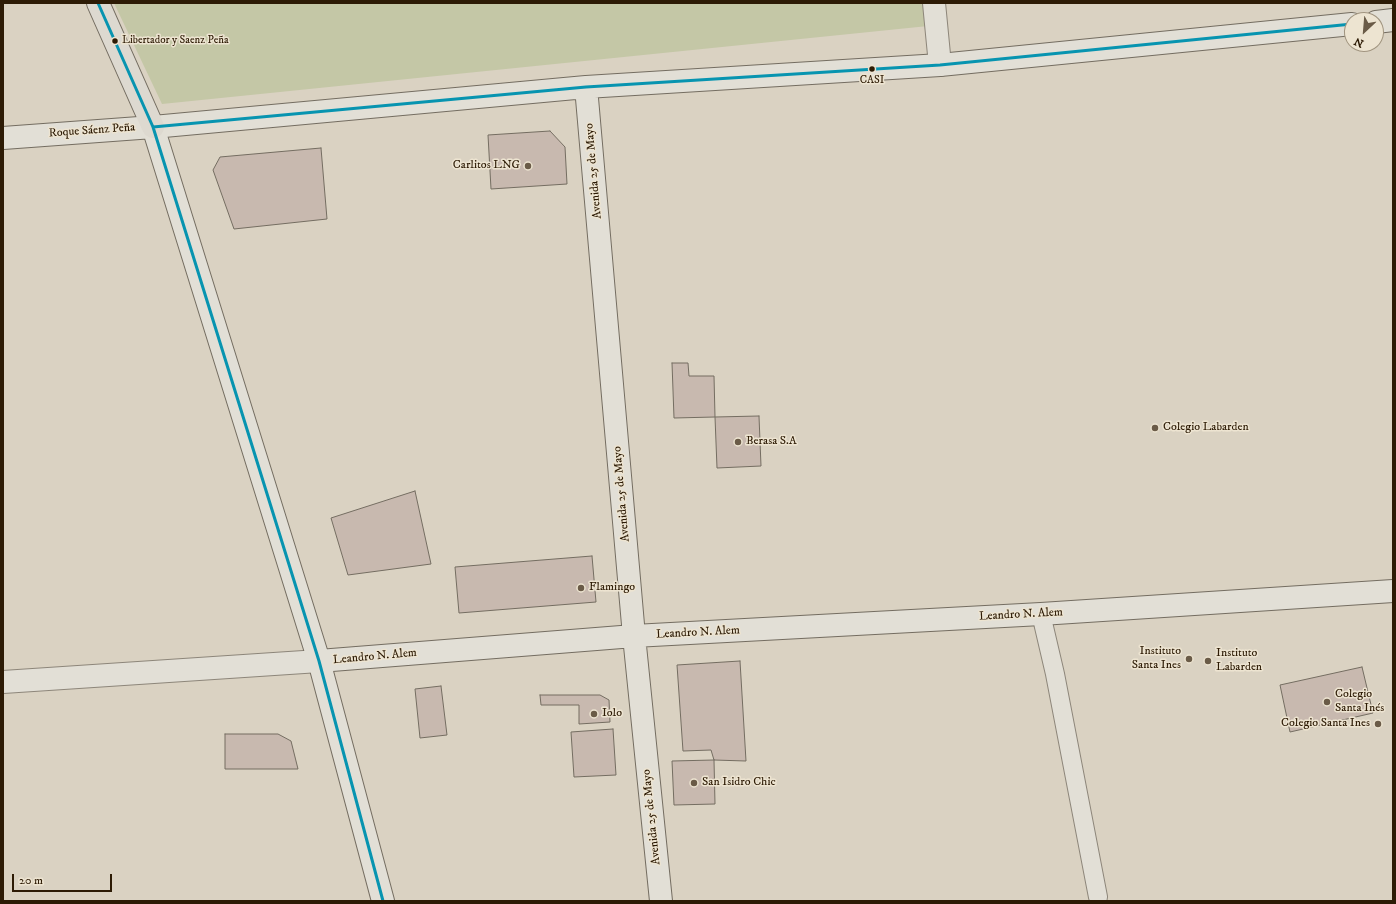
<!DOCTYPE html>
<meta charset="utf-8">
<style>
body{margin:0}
#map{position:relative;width:1396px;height:904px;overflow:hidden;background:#dad2c2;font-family:"IM FELL DW Pica",serif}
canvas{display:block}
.frame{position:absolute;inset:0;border:4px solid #2d1b05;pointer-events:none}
.north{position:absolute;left:1344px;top:12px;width:40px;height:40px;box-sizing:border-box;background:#ede4d1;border:1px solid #a0947f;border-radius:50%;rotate:206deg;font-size:11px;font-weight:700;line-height:16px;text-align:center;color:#2d1b05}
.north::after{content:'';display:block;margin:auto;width:14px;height:18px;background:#6a5b47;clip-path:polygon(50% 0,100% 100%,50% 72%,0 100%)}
.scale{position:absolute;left:12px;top:874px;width:100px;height:18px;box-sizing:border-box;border:2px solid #2d1b05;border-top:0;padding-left:5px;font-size:12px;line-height:14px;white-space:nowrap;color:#2d1b05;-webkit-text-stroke:3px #ede4d1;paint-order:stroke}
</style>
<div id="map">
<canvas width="1396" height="904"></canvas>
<div class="frame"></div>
<div class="north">N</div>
<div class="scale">20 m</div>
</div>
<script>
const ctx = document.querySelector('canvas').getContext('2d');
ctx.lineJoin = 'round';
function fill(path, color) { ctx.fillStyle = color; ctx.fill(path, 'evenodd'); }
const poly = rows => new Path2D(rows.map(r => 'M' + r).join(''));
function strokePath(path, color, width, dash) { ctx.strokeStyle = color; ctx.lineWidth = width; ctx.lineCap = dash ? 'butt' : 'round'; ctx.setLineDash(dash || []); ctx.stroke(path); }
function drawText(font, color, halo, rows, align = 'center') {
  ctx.font = font + ' "IM FELL DW Pica",serif'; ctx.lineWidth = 3; ctx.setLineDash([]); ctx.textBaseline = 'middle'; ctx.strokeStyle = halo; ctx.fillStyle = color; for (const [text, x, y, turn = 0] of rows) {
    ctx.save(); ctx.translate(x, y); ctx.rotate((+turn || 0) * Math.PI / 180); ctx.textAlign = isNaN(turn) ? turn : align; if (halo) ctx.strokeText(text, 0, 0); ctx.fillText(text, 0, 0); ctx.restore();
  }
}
const green = poly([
 [114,3,935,3,938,25,162,104]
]);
const building = poly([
 [550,131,565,147,567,184,491,189,488,135,550,131],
 [321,148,327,219,234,229,213,170,220,157,321,148],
 [672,363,688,363,689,376,714,376,715,417,674,418,672,363],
 [759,416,761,466,717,468,715,417,759,416],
 [415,491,431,564,348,575,331,518,415,491],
 [592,556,596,602,459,613,455,567,592,556],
 [740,661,746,761,714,760,711,750,683,751,677,665,740,661],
 [1362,667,1373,713,1290,732,1280,685,1362,667],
 [441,686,447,735,420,738,415,689,441,686],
 [540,695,600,695,609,700,610,722,579,724,579,705,541,705,540,695],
 [613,729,616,775,574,777,571,732,613,729],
 [225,734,278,734,291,741,298,769,225,769,225,734],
 [714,760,715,804,674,805,672,761,714,760]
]);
const lane = poly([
 [1041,614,1055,674,1098,897]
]);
const street = poly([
 [934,3,940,65],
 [3,682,319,661]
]);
const secondary = poly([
 [1376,22,1393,20],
 [586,87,634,636,661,901],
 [153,127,319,661,383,901],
 [3,138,153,127,586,87,940,65,1352,24],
 [319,661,634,636,1041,614,1393,591]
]);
const primary = poly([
 [98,3,153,127]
]);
const bus1 = poly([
 [98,3,153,127,319,661,383,901],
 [153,127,586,87,940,65,1352,24]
]);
const markers = [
 [115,41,3.5,"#2d1b05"],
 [872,69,3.5,"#2d1b05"],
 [528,166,4,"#6a5b47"],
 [1155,428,4,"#6a5b47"],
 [738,442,4,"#6a5b47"],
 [581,588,4,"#6a5b47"],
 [1189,659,4,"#6a5b47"],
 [1208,661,4,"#6a5b47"],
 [1327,702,4,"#6a5b47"],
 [594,714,4,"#6a5b47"],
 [1378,724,4,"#6a5b47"],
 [694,783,4,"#6a5b47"]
];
const busNames = [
 ["Libertador y Saenz Peña",122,41],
 ["CASI",872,81,"center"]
];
const streetNames = [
 ["Roque Sáenz Peña",92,131,-4],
 ["Avenida 25 de Mayo",594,171,-95],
 ["Avenida 25 de Mayo",622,494,-95],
 ["Leandro N. Alem",1021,615,-3],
 ["Leandro N. Alem",698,633,-3],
 ["Leandro N. Alem",375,657,-5],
 ["Avenida 25 de Mayo",652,817,-96]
];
const poiNames = [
 ["Carlitos LNG",520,166,"right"],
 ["Colegio Labarden",1163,428],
 ["Berasa S.A",746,442],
 ["Flamingo",589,588],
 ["Instituto",1181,652,"right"],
 ["Santa Ines",1181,666,"right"],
 ["Instituto",1216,654],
 ["Labarden",1216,668],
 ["Colegio",1335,695],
 ["Santa Inés",1335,709],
 ["Iolo",602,714],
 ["Colegio Santa Ines",1370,724,"right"],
 ["San Isidro Chic",702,783]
];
fill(green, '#c4c7a6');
fill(building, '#c8b9af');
strokePath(building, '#746d61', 1);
strokePath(lane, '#8d867a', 20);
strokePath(street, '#8d867a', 24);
strokePath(secondary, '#746d61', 24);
strokePath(primary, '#746d61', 24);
strokePath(lane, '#e2dfd6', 18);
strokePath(street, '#e2dfd6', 22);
strokePath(secondary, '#e2dfd6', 22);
strokePath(primary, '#ddd9d0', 22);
strokePath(bus1, '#0794b0', 3);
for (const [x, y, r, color] of markers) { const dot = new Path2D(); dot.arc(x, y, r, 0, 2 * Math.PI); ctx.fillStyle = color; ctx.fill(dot); strokePath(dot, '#ede4d1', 1.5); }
drawText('11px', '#2d1b05', '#ede4d1', busNames, 'left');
drawText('12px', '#2d1b05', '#ede4d1', streetNames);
drawText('12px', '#2d1b05', '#ede4d1', poiNames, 'left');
</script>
